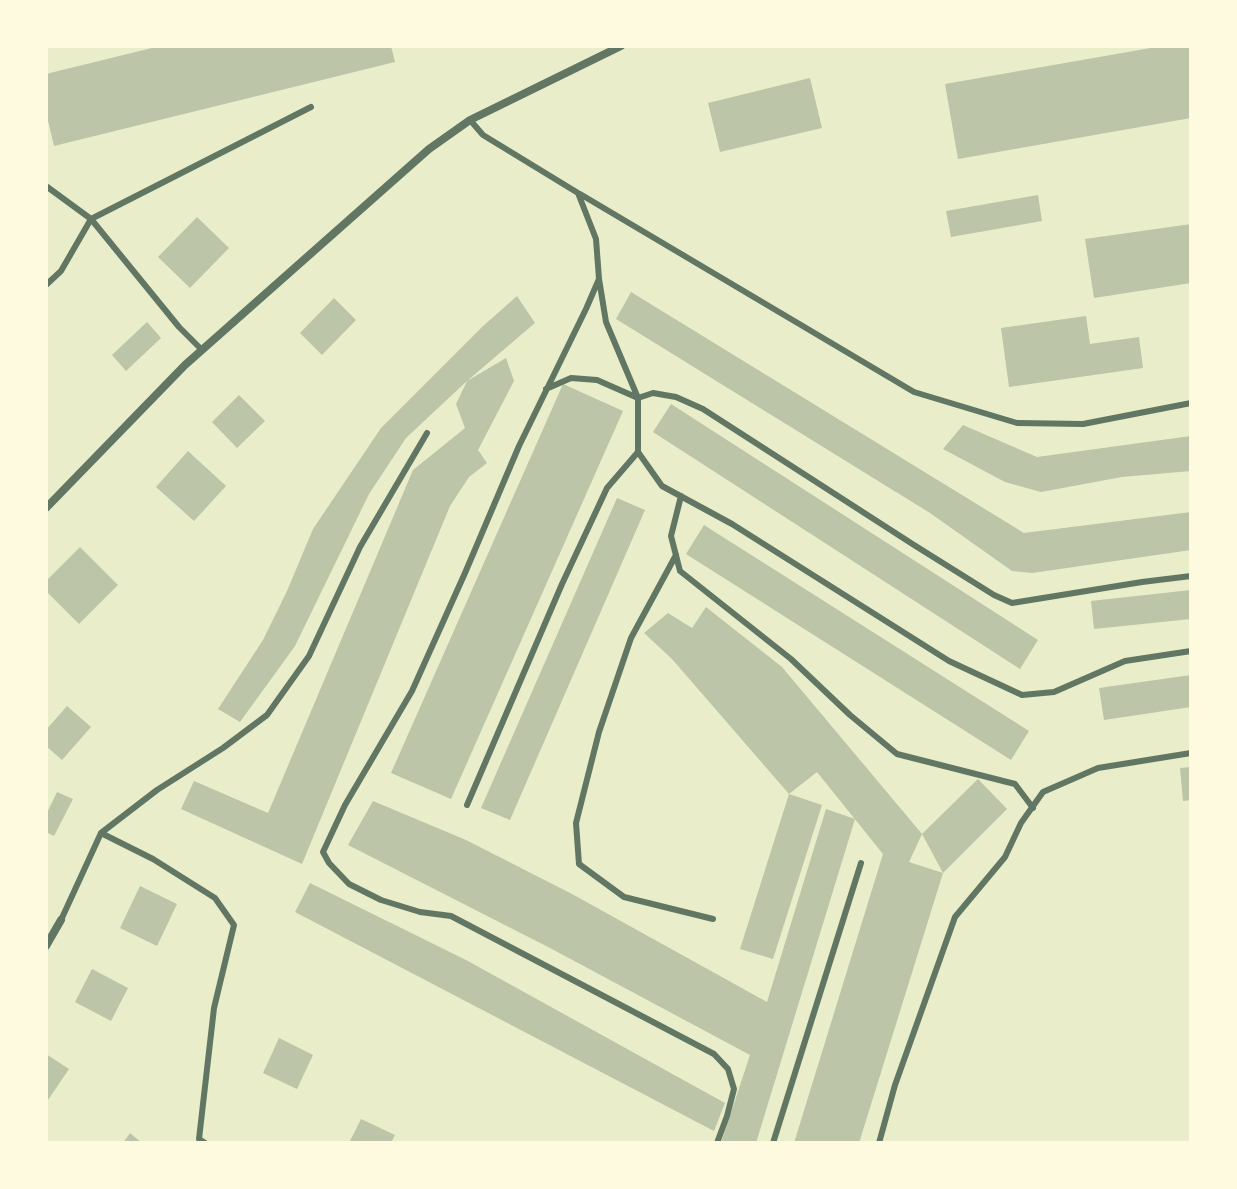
<!DOCTYPE html>
<style>
body{margin:0}
#map{position:relative;width:1237px;height:1189px;overflow:hidden;background:#e9edc9;font-family:"PT Sans",sans-serif}
canvas{display:block}
.frame{position:absolute;inset:0;border:48px solid #fefae0;pointer-events:none}
</style>
<div id="map">
<canvas width="1237" height="1189"></canvas>
<div class="frame"></div>
</div>
<script>
const ctx = document.querySelector('canvas').getContext('2d');
ctx.lineJoin = 'round';
function fill(path, color) { ctx.fillStyle = color; ctx.fill(path, 'evenodd'); }
const poly = rows => new Path2D(rows.map(r => 'M' + r).join(''));
function strokePath(path, color, width, dash) { ctx.strokeStyle = color; ctx.lineWidth = width; ctx.lineCap = dash ? 'butt' : 'round'; ctx.setLineDash(dash || []); ctx.stroke(path); }
const building = poly([
 [160,46,391,46,395,62,54,146,46,112,46,74],
 [1162,46,1191,46,1191,118,958,159,945,84],
 [810,78,822,128,720,152,708,103],
 [1038,195,1042,221,951,237,946,211],
 [197,217,229,248,190,288,158,257],
 [1191,224,1191,283,1094,298,1085,239],
 [631,292,1024,533,1191,512,1191,550,1032,573,1012,571,930,513,616,319],
 [517,296,535,323,467,381,506,358,514,381,478,450,487,463,469,477,450,506,302,864,181,809,194,781,268,813,413,470,465,428,456,404,467,381,406,438,369,494,295,646,240,722,218,709,263,640,287,591,313,529,381,428,482,327],
 [334,298,356,320,322,355,300,333],
 [1086,316,1090,344,1139,337,1143,368,1009,387,1001,328],
 [147,322,161,338,126,371,112,355],
 [563,384,623,411,451,799,391,773],
 [239,395,265,421,237,448,212,422],
 [671,404,1038,640,1020,669,653,432],
 [963,425,1037,457,1191,436,1191,471,1122,477,1041,492,1005,482,943,449],
 [188,451,226,486,194,521,156,487],
 [617,498,645,510,510,820,481,808],
 [704,525,1029,731,1011,760,686,554],
 [80,547,118,585,79,624,46,591,46,581],
 [1191,590,1191,619,1094,629,1091,601],
 [706,607,782,667,922,834,909,862,943,873,859,1143,794,1143,883,854,817,772,789,794,672,659,644,633,668,613,692,628],
 [1191,675,1191,707,1104,720,1099,688],
 [67,706,91,727,62,760,46,746,46,730],
 [1191,767,1191,800,1183,801,1180,768],
 [978,779,1007,809,943,873,922,834],
 [57,792,73,799,54,836,46,832,46,815],
 [789,794,822,805,773,959,740,949],
 [373,801,466,840,572,894,767,1002,826,809,855,819,756,1143,721,1143,750,1055,550,948,348,845],
 [310,883,466,960,725,1103,714,1131,295,912],
 [140,886,177,904,157,946,120,928],
 [92,969,128,988,111,1021,75,1002],
 [279,1038,313,1055,297,1089,263,1073],
 [46,1054,69,1069,46,1103],
 [361,1119,395,1135,391,1143,349,1143],
 [130,1133,142,1143,123,1143]
]);
const service = poly([
 [470,120,483,135,578,193,596,239,599,279,586,309,519,446,465,573,412,691,345,805,323,852,329,863,349,884,381,900,420,912,451,916,714,1054,728,1069,734,1089,727,1116,717,1143],
 [46,186,91,219,61,271,46,285],
 [580,194,914,392,1017,423,1083,424,1191,403],
 [599,279,606,322,638,398,638,452,662,486,732,524,949,661,1022,695,1054,692,1125,661,1191,651],
 [202,350,179,327,91,219,311,107],
 [546,389,571,378,597,380,638,398,653,393,676,397,703,409,914,545,994,595,1012,603,1142,582,1191,576],
 [681,496,671,536,680,571,791,659,850,715,897,754,1015,784,1033,808],
 [676,555,631,638,599,732,576,823,579,864,624,897,713,919],
 [467,805,562,584,607,488,638,452],
 [101,833,157,790,223,748,267,715,309,656,360,547,427,433],
 [61,920,101,833,153,859,215,898,234,925,214,1008,199,1139,205,1143],
 [773,1143,861,863],
 [879,1143,895,1085,955,917,1005,857,1021,823,1043,792,1098,768,1191,753]
]);
const minor = poly([
 [46,508,185,365,429,149,470,120,621,46],
 [46,946,61,920]
]);
fill(building, '#bcc5a7');
strokePath(service, '#617663', 6);
strokePath(minor, '#617663', 8);
</script>
